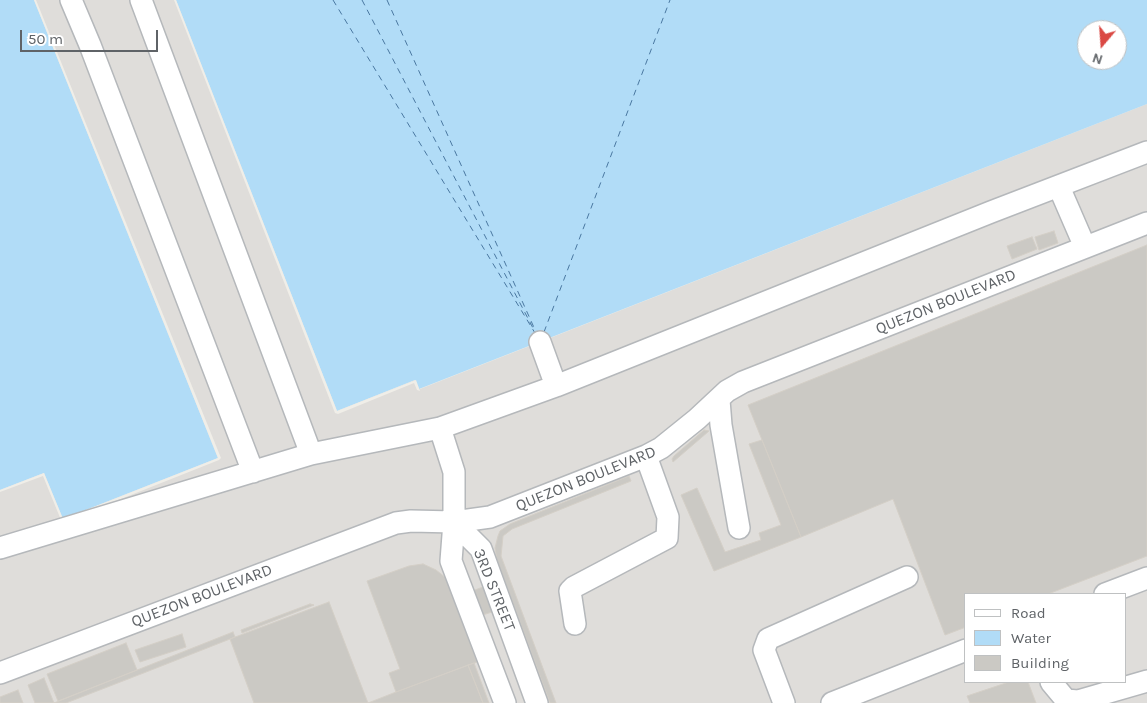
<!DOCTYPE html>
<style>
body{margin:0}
#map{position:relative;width:1147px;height:703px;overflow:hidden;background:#f0eee8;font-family:Karla,sans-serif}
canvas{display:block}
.legend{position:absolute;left:964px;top:593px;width:162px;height:90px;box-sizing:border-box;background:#fff;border:1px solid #bfc1c2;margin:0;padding:6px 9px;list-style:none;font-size:15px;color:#5f6367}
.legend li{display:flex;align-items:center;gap:10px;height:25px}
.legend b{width:25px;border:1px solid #bfc1c2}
.north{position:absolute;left:1077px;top:20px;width:50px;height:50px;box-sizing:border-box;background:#fff;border:1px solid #bfc1c2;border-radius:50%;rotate:198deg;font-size:14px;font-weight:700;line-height:20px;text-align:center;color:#5f6367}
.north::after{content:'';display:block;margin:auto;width:18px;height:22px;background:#da4944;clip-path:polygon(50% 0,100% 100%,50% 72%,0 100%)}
.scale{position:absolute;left:20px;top:30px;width:138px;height:22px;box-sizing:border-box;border:2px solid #5f6367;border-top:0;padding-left:6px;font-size:15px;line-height:18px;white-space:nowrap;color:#5f6367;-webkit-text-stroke:4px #fff;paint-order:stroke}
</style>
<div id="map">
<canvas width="1147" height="703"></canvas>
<ul class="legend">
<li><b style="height:6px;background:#fff"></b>Road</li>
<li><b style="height:14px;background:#b1dcf7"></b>Water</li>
<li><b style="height:14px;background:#cbc9c4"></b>Building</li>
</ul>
<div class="north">N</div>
<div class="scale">50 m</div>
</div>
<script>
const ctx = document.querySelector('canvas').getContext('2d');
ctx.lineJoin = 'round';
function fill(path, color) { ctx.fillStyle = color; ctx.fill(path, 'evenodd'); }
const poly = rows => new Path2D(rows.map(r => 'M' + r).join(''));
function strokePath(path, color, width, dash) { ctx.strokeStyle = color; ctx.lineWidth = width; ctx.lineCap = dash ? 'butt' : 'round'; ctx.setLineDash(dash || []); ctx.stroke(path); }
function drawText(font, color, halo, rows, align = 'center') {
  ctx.font = font + ' Karla,sans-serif'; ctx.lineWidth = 5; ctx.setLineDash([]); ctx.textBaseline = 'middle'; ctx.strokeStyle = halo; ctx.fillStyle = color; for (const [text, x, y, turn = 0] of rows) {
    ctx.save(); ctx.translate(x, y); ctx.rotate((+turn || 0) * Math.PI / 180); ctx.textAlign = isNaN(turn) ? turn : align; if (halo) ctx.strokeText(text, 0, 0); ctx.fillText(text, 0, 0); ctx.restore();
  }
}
const industrial = poly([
 [34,0,176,0,337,411,416,380,420,389,1147,104,1147,703,0,703,0,490,44,473,63,519,218,458],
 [966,594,1126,594,1126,682,966,682]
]);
const water = poly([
 [0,0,34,0,218,458,63,519,44,473,0,490],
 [176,0,1147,0,1147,104,419,389,415,380,337,411],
 [1087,30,1117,30,1117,60,1087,60]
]);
const pier = poly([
 [34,0,36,0,221,458,219,460,63,522,61,520,43,476,0,492,0,490,44,473,63,519,218,458],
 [174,0,176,0,337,411,416,380,420,391,417,390,414,383,338,414,335,413]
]);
const ferry = poly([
 [333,0,535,333],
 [362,0,534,330],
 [387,0,536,332],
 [544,332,670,0]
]);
const building = poly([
 [1054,231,1058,243,1039,250,1035,237,1054,231],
 [1032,237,1037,249,1012,259,1007,246,1032,237],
 [1147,245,1147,556,1048,594,966,594,966,627,945,635,893,499,801,537,748,405,1147,245],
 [704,430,709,431,673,462,672,459,674,456,704,430],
 [762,440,801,537,714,571,681,495,697,488,725,552,761,540,759,533,781,525,749,444,762,440],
 [629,476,631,481,512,529,503,536,501,556,556,703,550,703,497,560,495,548,498,536,500,531,510,524,629,476],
 [423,564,436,570,446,578,477,662,396,692,389,673,400,669,367,581,409,566,423,564],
 [483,587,492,612,476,617,467,593,483,587],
 [329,602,368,703,254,703,230,639,329,602],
 [310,604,314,605,242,633,241,630,310,604],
 [233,632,235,637,141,674,66,703,54,703,233,632],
 [182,634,186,647,140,662,135,650,182,634],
 [126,643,137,670,58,701,47,674,126,643],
 [474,663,489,703,483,703,468,665,474,663],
 [468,665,483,703,368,703,396,692,468,665],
 [44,678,54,703,35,703,28,685,44,678],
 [1009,682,1028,682,1036,703,970,703,967,696,1009,682],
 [18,690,23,703,0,703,0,697,18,690]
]);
const minor = poly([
 [71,0,90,45,253,472],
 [141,0,311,454],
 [1059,187,1085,247],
 [540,342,556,386],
 [719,400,721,425,739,528],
 [454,522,481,549,537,703],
 [0,548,311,454,440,428],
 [1105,594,1147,578],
 [575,624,570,591,574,587,667,538,668,517,646,456],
 [0,673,396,523,411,521,454,522,490,517,646,456,661,448,697,419,727,391,743,382,1147,223],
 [1051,682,1066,700,1078,701,1147,681],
 [505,703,451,561,454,522,454,472,440,428,556,386,991,212,1147,152],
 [784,703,764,650,768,639,907,577],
 [832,703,966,650]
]);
const streetNames = [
 ["QUEZON BOULEVARD",946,302,-22],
 ["QUEZON BOULEVARD",586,479,-22],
 ["3RD STREET",494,590,68],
 ["QUEZON BOULEVARD",202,596,-21]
];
fill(industrial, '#dfddda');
fill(water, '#b1dcf7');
fill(pier, '#f0eee8');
strokePath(ferry, '#4a78a1', 1, [6, 5]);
fill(building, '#cbc9c4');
strokePath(building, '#d4cfc7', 1);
strokePath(minor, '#b5b8bb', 24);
strokePath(minor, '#fff', 21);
drawText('16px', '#5f6367', '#fff', streetNames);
</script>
